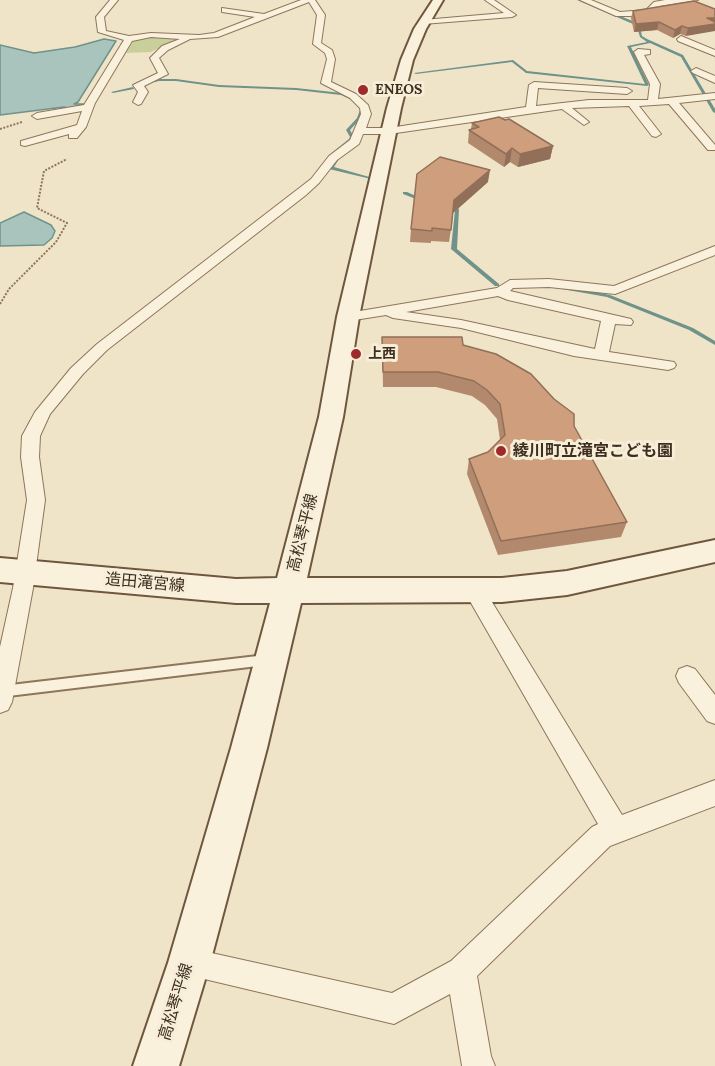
<!DOCTYPE html>
<meta charset="utf-8">
<style>
body{margin:0}
canvas{display:block;background:#f0e4c8}
</style>
<canvas width="715" height="1066"></canvas>
<script>
const ctx = document.querySelector('canvas').getContext('2d');
ctx.lineJoin = 'round';
function fill(path, color) { ctx.fillStyle = color; ctx.fill(path, 'evenodd'); }
const poly = rows => new Path2D(rows.map(r => 'M' + r).join(''));
function strokePath(path, color, width, dash) { ctx.strokeStyle = color; ctx.lineWidth = width; ctx.lineCap = dash ? 'butt' : 'round'; ctx.setLineDash(dash || []); ctx.stroke(path); }
function drawText(font, color, halo, rows, align = 'center') {
  ctx.font = font + ' Lora,"Noto Sans JP",serif'; ctx.lineWidth = 6; ctx.setLineDash([]); ctx.textBaseline = 'middle'; ctx.strokeStyle = halo; ctx.fillStyle = color; for (const [text, x, y, turn = 0] of rows) {
    ctx.save(); ctx.translate(x, y); ctx.rotate((+turn || 0) * Math.PI / 180); ctx.textAlign = isNaN(turn) ? turn : align; if (halo) ctx.strokeText(text, 0, 0); ctx.fillText(text, 0, 0); ctx.restore();
  }
}
const green = poly([
 [152,37,169,37,175,40,151,52,126,53,134,40]
]);
const water = poly([
 [104,39,116,41,78,102,74,104,84,104,69,109,64,107,0,115,0,45,34,53,75,47,104,39],
 [24,212,51,225,55,231,52,238,44,245,0,246,0,223,24,212]
]);
const stream = poly([
 [577,0,581,0,635,22,640,27,642,36,647,39,683,55,715,109,715,113,713,112,681,57,650,43,631,47,649,85,647,86,526,73,512,62,416,74,414,73,513,60,527,71,645,84,627,46,647,42,640,37,637,27,633,24,577,0],
 [159,79,176,79,219,85,296,88,342,93,355,99,352,100,341,95,296,90,219,87,176,81,159,81,146,84,144,83,159,79],
 [133,87,134,89,113,93,111,92,133,87],
 [360,110,363,111,361,118,350,130,354,137,352,140,330,158,328,158,328,156,349,139,350,137,346,130,357,118,360,110],
 [335,158,339,159,334,167,373,178,371,179,329,169,329,168,335,158],
 [403,192,407,192,425,200,421,201,403,194,403,192],
 [448,204,452,204,459,209,457,249,499,284,499,286,495,286,451,249,455,210,448,206,448,204],
 [564,286,610,295,693,328,715,341,715,345,689,330,607,297,562,289,561,288,564,286]
]);
const path = poly([
 [0,129,22,122],
 [0,304,9,289,56,242,67,223,37,208,44,171,67,159]
]);
const lane = poly([
 [266,655,270,656,272,660,270,664,266,665,0,697,0,687,2,686,266,655]
]);
const street = poly([
 [110,0,118,0,104,17,106,31,129,36,151,33,199,35,214,33,255,17,222,12,222,8,264,14,301,0,315,0,325,15,321,43,332,50,335,59,331,82,356,94,368,105,371,114,366,128,389,128,526,107,529,85,534,82,627,88,632,91,627,94,538,88,536,106,589,100,648,100,650,84,634,52,638,49,650,50,650,54,644,55,660,84,658,99,715,93,715,99,679,103,715,145,715,150,708,150,669,104,639,106,661,134,656,137,652,136,629,106,572,108,589,122,584,125,562,109,389,134,363,134,359,144,337,160,319,183,306,195,107,350,83,374,50,414,40,436,39,457,45,500,33,588,12,702,8,710,0,713,0,647,13,588,27,500,21,457,22,436,35,412,71,368,97,344,311,179,329,156,350,140,361,114,360,108,350,98,321,83,327,59,325,53,313,44,317,15,309,2,218,37,190,39,168,50,159,58,168,74,144,86,148,92,141,104,138,105,133,102,138,92,133,85,158,73,150,58,162,46,180,39,151,37,132,41,95,103,86,127,77,138,69,138,69,134,25,146,21,145,21,141,77,125,82,111,37,119,32,116,37,113,84,105,124,40,98,32,96,17,110,0],
 [485,0,494,0,516,15,512,17,423,24,419,22,423,20,504,13,485,0],
 [580,0,591,0,620,12,646,10,654,2,665,0,698,0,660,6,651,14,630,16,616,16,580,0],
 [681,36,715,50,715,56,678,41,677,39,681,36],
 [696,68,715,76,715,83,693,73,691,71,696,68],
 [715,246,715,255,615,294,549,287,513,288,510,291,631,319,633,322,631,325,615,324,609,352,674,362,676,365,674,368,668,370,574,356,461,328,393,318,386,315,348,321,341,317,348,313,497,288,510,280,549,279,614,286,715,246],
 [498,296,508,300,601,321,595,349,461,320,406,312,498,296],
 [474,582,481,584,622,815,715,780,715,806,610,846,477,976,491,1056,495,1066,462,1066,450,994,394,1024,179,973,174,963,179,953,189,948,392,993,451,961,592,827,598,824,467,596,464,590,467,584,474,582],
 [687,666,695,669,715,695,715,724,707,721,679,683,676,676,679,669,687,666]
]);
const secondary = poly([
 [433,0,443,0,426,29,413,60,401,108,359,317,343,417,307,578,502,578,567,571,715,540,715,562,567,595,502,602,301,603,267,748,210,963,179,1066,133,1066,168,963,231,748,270,603,236,603,0,582,0,558,236,579,277,578,319,417,337,317,387,108,401,60,414,29,433,0]
]);
const wall = poly([
 [715,9,686,36,680,34,673,38,657,30,634,32,631,18,633,11],
 [472,123,553,146,550,159,518,167,510,162,504,167,468,143,469,130,471,129],
 [488,182,453,213,449,242,431,241,431,243,410,242,411,229],
 [382,337,463,345,574,426,627,522,621,537,498,555,467,474,469,459,488,452,500,440,497,419,485,405,472,396,436,387,383,387]
]);
const shadedWall = poly([
 [707,18,715,18,715,31,686,36,688,28],
 [659,22,657,30,634,32,636,24],
 [682,26,680,34,673,38,675,30],
 [553,146,550,159,518,167,520,154],
 [512,148,510,162,504,167,506,154],
 [490,170,488,182,453,213,449,242,454,200]
]);
const building = poly([
 [694,1,715,9,715,18,707,18,715,22,715,24,688,28,682,26,675,30,659,22,636,24,633,11,694,1],
 [499,117,505,120,509,119,553,146,520,154,512,148,506,154,469,130,479,127,472,123,499,117],
 [440,157,490,170,454,200,451,230,432,228,432,231,411,229,417,174,440,157],
 [382,337,462,337,463,345,496,354,531,374,554,399,574,414,574,426,627,522,501,541,469,459,488,452,505,435,500,404,487,390,474,381,438,372,383,372,382,337]
]);
const markers = [
 [363,90,6,"#9e2a2b"],
 [356,354,6,"#9e2a2b"],
 [501,451,6,"#9e2a2b"]
];
const farPoinames = [
 ["ENEOS",375,90],
 ["上西",368,354]
];
const poiNames = [
 ["綾川町立滝宮こども園",513,451]
];
const streetNames = [
 ["高松琴平線",303,533,-76],
 ["造田滝宮線",145,583,5],
 ["高松琴平線",176,1002,-73]
];
fill(green, '#c9cf9b');
fill(water, '#a9c4bc');
strokePath(water, '#6f938a', 1.5);
fill(stream, '#6f938a');
strokePath(lane, '#8d765c', 4);
strokePath(street, '#8d765c', 2);
strokePath(secondary, '#6f573f', 4);
strokePath(path, '#8d765c', 2, [2, 1.5]);
fill(lane, '#faf1dc');
fill(street, '#faf1dc');
fill(secondary, '#faf1dc');
fill(wall, '#b2896c');
fill(shadedWall, '#916f58');
fill(building, '#cf9f7d');
strokePath(building, '#916f58', 1.5);
for (const [x, y, r, color] of markers) { const dot = new Path2D(); dot.arc(x, y, r, 0, 2 * Math.PI); ctx.fillStyle = color; ctx.fill(dot); strokePath(dot, '#f7eed8', 2); }
drawText('bold 14px', '#3d2e20', '#f7eed8', farPoinames, 'left');
drawText('bold 16px', '#3d2e20', '#f7eed8', poiNames, 'left');
drawText('16px', '#3d2e20', '#f7eed8', streetNames);
</script>
